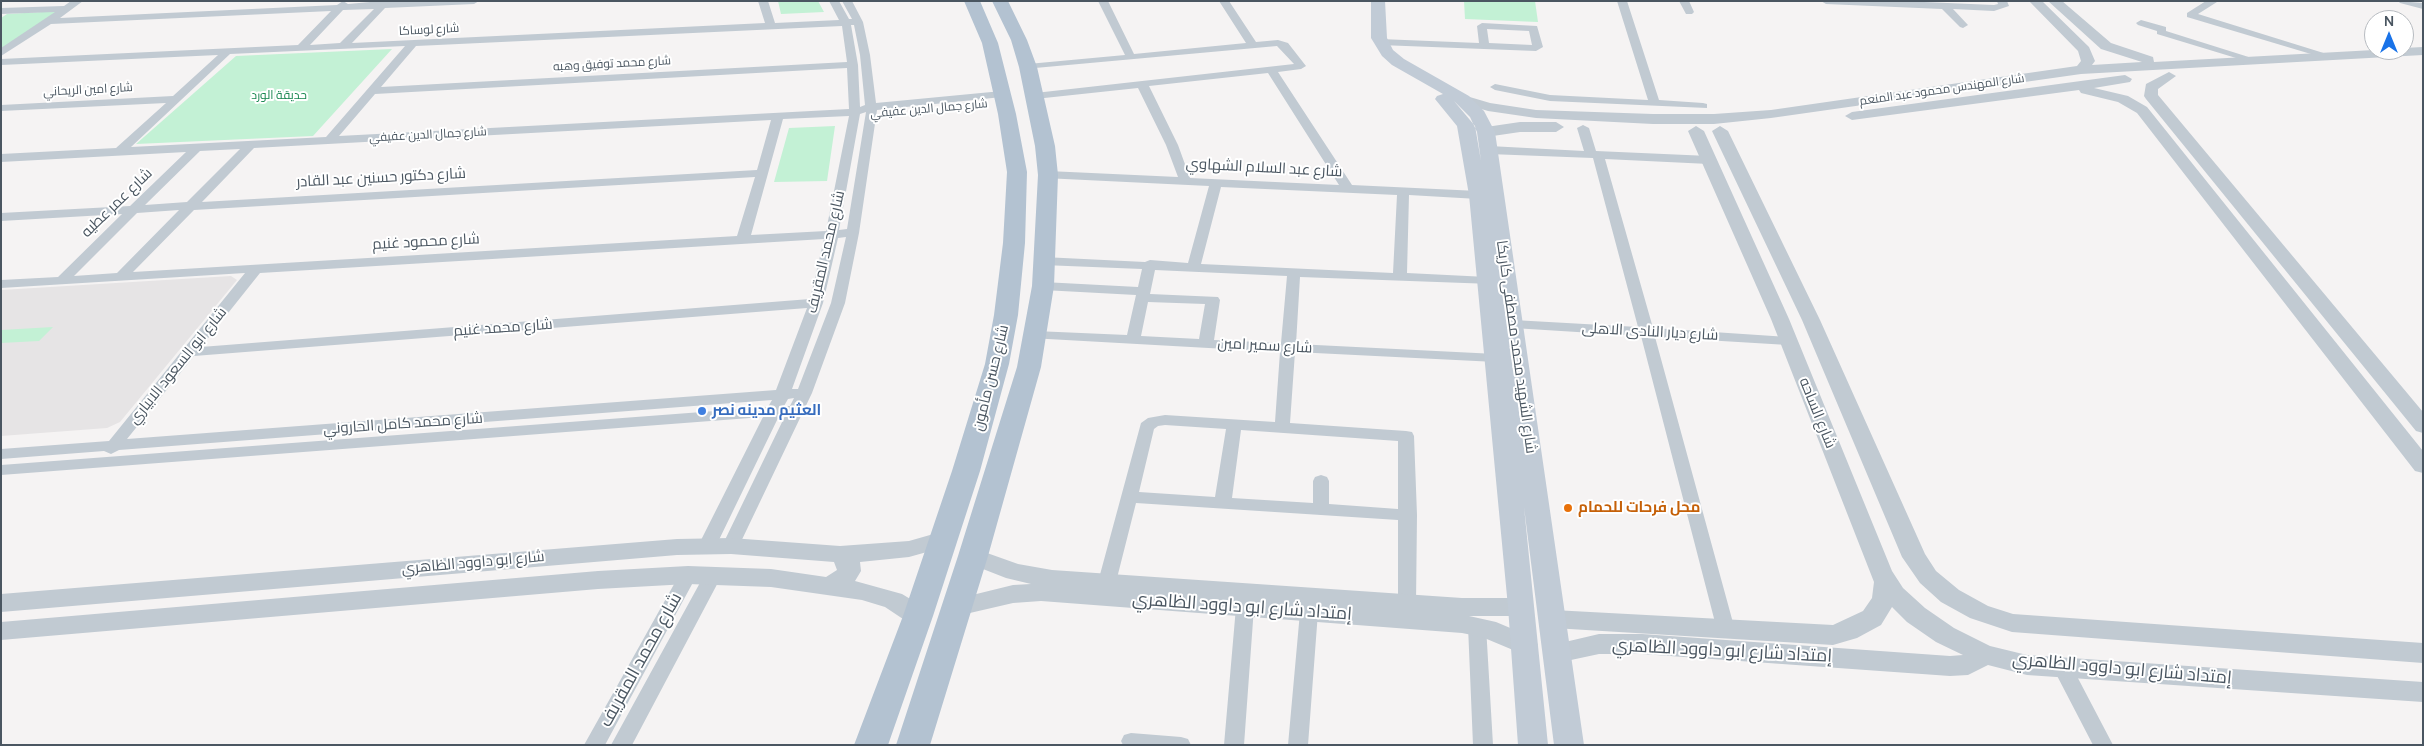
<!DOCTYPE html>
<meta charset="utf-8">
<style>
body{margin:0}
#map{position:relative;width:2424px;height:746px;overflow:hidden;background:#f5f3f3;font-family:Manrope,sans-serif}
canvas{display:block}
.frame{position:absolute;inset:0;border:2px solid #4a5661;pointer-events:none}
.north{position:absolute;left:2364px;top:10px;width:50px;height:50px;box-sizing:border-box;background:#fff;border:1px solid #b7bbc0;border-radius:50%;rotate:0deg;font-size:14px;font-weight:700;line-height:20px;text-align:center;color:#4a5661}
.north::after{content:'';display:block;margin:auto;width:18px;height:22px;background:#1a73e8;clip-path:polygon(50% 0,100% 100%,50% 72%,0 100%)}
</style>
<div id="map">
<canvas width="2424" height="746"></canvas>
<div class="frame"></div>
<div class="north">N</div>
</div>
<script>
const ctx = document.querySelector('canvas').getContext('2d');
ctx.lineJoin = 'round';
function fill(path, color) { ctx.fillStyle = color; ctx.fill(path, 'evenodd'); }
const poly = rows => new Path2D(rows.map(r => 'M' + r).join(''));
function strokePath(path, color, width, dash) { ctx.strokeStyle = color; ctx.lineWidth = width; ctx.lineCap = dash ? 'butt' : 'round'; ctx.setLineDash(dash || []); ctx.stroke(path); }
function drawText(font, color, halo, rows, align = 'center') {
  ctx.font = font + ' Manrope,Cairo,sans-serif'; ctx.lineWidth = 4; ctx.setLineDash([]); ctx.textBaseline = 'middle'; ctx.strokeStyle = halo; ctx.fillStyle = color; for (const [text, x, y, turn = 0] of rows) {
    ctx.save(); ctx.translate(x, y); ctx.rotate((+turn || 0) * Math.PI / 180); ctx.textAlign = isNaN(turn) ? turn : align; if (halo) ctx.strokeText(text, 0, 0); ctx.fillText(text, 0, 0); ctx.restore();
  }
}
const education = poly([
 [231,276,237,280,120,422,107,428,1,436,1,290]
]);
const green = poly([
 [778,1,818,1,824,12,781,14],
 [1464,1,1535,1,1538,22,1465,19],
 [59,11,1,54,1,18,7,14],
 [392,49,313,136,136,144,236,56],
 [835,126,827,181,774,182,789,128],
 [53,327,39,341,1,343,1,330]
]);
const minor = poly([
 [71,1,83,1,60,18,337,5,343,1,348,4,381,1,479,1,474,4,385,8,352,43,765,23,758,1,768,1,775,23,839,20,829,1,839,1,849,19,852,19,842,1,852,1,863,22,870,55,876,103,1002,91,1007,94,1002,97,877,110,859,233,845,303,812,393,737,550,731,552,725,550,722,546,785,416,779,416,716,546,713,550,707,552,701,550,698,546,763,417,1,475,1,465,768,407,772,400,119,450,111,454,104,451,1,459,1,449,109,441,245,273,1,288,1,280,58,277,122,214,1,221,1,213,130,206,186,152,1,162,1,154,116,148,166,103,1,111,1,105,173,96,218,55,1,65,1,59,298,45,331,11,51,24,1,56,1,48,55,12,1,14,1,8,64,6,71,1],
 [374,9,340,43,310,45,343,10,374,9],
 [851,25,854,25,860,55,865,105,860,107,858,65,851,25],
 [842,26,847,62,381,87,416,46,842,26],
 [405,46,326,137,131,147,230,54,405,46],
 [847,68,849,109,339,136,375,94,847,68],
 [866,112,847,229,839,230,860,114,866,112],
 [849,116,826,231,751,235,783,119,849,116],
 [771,120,757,170,202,202,254,148,771,120],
 [240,149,187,202,145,205,200,151,240,149],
 [755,177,737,236,133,272,194,210,755,177],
 [179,210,117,273,74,276,137,213,179,210],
 [846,237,831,303,798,389,792,389,823,303,838,238,846,237],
 [824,239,810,299,201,347,260,273,824,239],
 [807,308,776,390,127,439,194,356,807,308],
 [794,398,790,406,784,406,788,399,794,398],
 [1098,1,1108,1,1134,54,1246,43,1219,1,1229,1,1256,42,1278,40,1288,43,1306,66,1301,69,1278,72,1352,185,1478,191,1484,195,1478,199,1409,195,1407,273,1487,277,1494,281,1492,284,1300,277,1296,344,1496,354,1503,358,1496,362,1295,352,1290,423,1406,431,1412,432,1414,436,1417,515,1416,603,1413,608,1407,610,1401,608,1398,603,1398,520,1136,503,1116,582,1113,587,1107,589,1101,587,1098,582,1141,423,1148,418,1165,415,1275,422,1280,352,1030,338,1028,335,1030,332,1035,331,1127,335,1136,295,1043,290,1036,286,1043,282,1138,287,1142,269,1043,265,1036,261,1043,257,1145,262,1150,260,1188,263,1209,186,1044,178,1042,175,1048,171,1178,177,1166,145,1138,88,1035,99,1030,96,1035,93,1294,64,1277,46,1024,69,1023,67,1028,64,1125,55,1098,1],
 [1268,73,1339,185,1190,178,1178,145,1149,86,1268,73],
 [1221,187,1397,195,1393,273,1201,264,1221,187],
 [1155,270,1287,276,1281,343,1214,340,1220,300,1218,297,1150,294,1155,270],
 [1148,302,1205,304,1199,339,1141,336,1148,302],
 [1165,425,1226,429,1215,497,1139,492,1154,429,1158,426,1165,425],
 [1241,430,1398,441,1398,509,1329,504,1329,481,1327,477,1321,475,1315,477,1313,481,1313,503,1232,498,1241,430],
 [1617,1,1627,1,1659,100,1703,103,1707,104,1707,108,1550,101,1495,90,1490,87,1495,84,1550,95,1648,100,1617,1],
 [1679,1,1689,1,1694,12,1692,14,1686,14,1679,1],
 [1821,1,1901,1,1994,5,1998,4,1997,1,2007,1,2009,6,1994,11,1953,9,1968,25,1963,28,1960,27,1942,9,1826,4,1821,1],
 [2206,1,2217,2,2198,14,2330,55,2329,57,2321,57,2187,17,2187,13,2206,1],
 [2398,1,2423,3,2423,9,2400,3,2398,1],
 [2141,20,2166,27,2166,31,2255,59,2250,62,2246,61,2157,34,2157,31,2138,25,2136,23,2141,20],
 [1482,23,1537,26,1543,47,1536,51,1380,45,1375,42,1380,39,1479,43,1477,26,1482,23],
 [1487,29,1529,31,1532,45,1489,43,1487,29],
 [1583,125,1589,128,1596,151,1709,156,1715,160,1709,164,1605,159,1653,328,1788,337,1795,341,1788,345,1655,337,1735,630,1733,635,1726,637,1719,635,1717,630,1641,336,1513,328,1506,324,1513,320,1638,327,1593,158,1489,154,1483,150,1489,146,1584,151,1577,128,1583,125],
 [688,569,694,570,697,575,605,745,584,745,682,570,688,569],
 [713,569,719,570,722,575,632,745,611,745,707,570,713,569],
 [1245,600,1252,602,1254,607,1244,745,1224,745,1236,607,1238,602,1245,600],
 [1309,605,1316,607,1318,612,1308,745,1288,745,1300,612,1302,607,1309,605],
 [1477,619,1484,621,1486,626,1493,745,1473,745,1468,626,1470,621,1477,619],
 [2063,660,2070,663,2113,745,2093,745,2053,668,2056,663,2063,660],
 [1131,733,1181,737,1188,739,1191,745,1123,745,1121,741,1124,735,1131,733]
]);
const tertiary = poly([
 [2029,1,2042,1,2089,47,2095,61,2092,65,2142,62,2101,49,2048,1,2062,1,2111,43,2153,57,2154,62,2374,50,2404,50,2404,48,2423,47,2423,55,2081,74,1771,118,1714,124,1653,124,1536,118,1488,111,1458,102,1456,99,1463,95,1490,103,1536,110,1653,114,1714,114,1771,110,2077,66,2081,61,2078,51,2029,1],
 [2169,72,2176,76,2158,89,2158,95,2423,412,2423,433,2416,431,2146,99,2144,96,2146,84,2169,72],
 [2125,75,2132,79,2130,82,2094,88,2128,96,2147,107,2423,451,2423,473,2415,471,2137,113,2118,102,2081,93,2079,90,1852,120,1845,116,1852,112,2125,75],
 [1520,122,1556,122,1564,127,1556,132,1520,132,1486,137,1478,132,1486,127,1520,122],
 [1696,126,1704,131,1789,319,1892,571,1903,588,1925,608,1954,628,1990,646,2027,655,2423,682,2423,702,2027,675,1988,665,1968,675,1950,676,1642,654,1599,654,1557,663,1548,660,1544,653,1548,646,1599,634,1642,634,1950,656,1963,655,1936,642,1907,622,1892,607,1881,625,1857,638,1833,645,1553,628,1544,626,1541,619,1544,612,1553,610,1833,625,1863,611,1872,598,1874,582,1771,319,1688,131,1696,126],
 [1720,126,1728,131,1820,320,1925,554,1936,571,1959,590,1988,606,2013,614,2423,643,2423,663,2012,632,1970,618,1941,602,1920,583,1902,557,1802,320,1712,131,1720,126],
 [944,531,952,533,956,539,952,545,909,557,860,562,861,571,855,581,902,594,927,609,930,616,927,623,918,625,909,623,885,607,862,600,771,587,688,584,598,589,1,640,1,622,598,571,688,566,771,569,826,577,837,570,834,562,731,554,677,555,1,612,1,594,677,539,731,538,840,546,909,541,944,531],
 [973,548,1018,564,1052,570,1462,598,1522,598,1531,601,1534,607,1531,613,1522,616,1469,616,1496,622,1534,638,1538,645,1534,652,1525,655,1482,637,1462,633,1041,601,1013,603,957,616,948,613,945,607,948,601,1013,585,1031,584,1006,578,965,562,961,556,965,550,973,548]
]);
const secondary = poly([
 [1371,1,1385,1,1387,38,1393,50,1404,59,1469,96,1484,111,1495,132,1584,745,1554,745,1524,507,1548,745,1518,745,1508,607,1469,195,1457,126,1435,99,1437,96,1443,94,1392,65,1382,56,1371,38,1371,1],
 [1454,101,1470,117,1477,132,1481,161,1475,126,1454,101]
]);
const primary = poly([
 [964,1,980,1,998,43,1016,114,1027,172,1025,243,1018,315,1009,364,980,471,933,616,888,745,854,745,903,616,952,471,985,364,994,315,1003,243,1007,172,998,114,982,43,964,1],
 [992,1,1008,1,1027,40,1037,67,1055,146,1058,175,1054,286,1041,367,988,556,930,745,896,745,958,556,1017,367,1032,286,1038,175,1035,146,1019,67,1011,40,992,1]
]);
const markers = [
 [702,411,5,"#3f7fe0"],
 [1568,508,5,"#e8710a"]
];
const farStreetnames = [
 ["شارع لوساكا",429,30,-3],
 ["شارع محمد توفيق وهبه",612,64,-3],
 ["شارع امين الريحاني",88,90,-3],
 ["شارع المهندس محمود عبد المنعم",1942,90,-8],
 ["شارع جمال الدين عفيفي",929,109,-5],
 ["شارع جمال الدين عفيفي",428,135,-3]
];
const farParknames = [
 ["حديقة الورد",279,96]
];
const streetNames = [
 ["شارع عبد السلام الشهاوي",1264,168,3],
 ["شارع دكتور حسنين عبد القادر",381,178,-3],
 ["شارع عمر عطيه",117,203,-44],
 ["شارع محمود غنيم",426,242,-3],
 ["شارع محمد المقريف",826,252,-77],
 ["شارع محمد غنيم",503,328,-4],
 ["شارع ديار النادى الاهلى",1650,332,3],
 ["شارع سمير امين",1265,346,3],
 ["شارع الشهيد محمد مصطفى كاريكا",1516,347,82],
 ["شارع ابو السعود الابياري",178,366,-51],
 ["شارع حسن مأمون",991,378,-76],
 ["شارع الساحه",1817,413,68],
 ["شارع محمد كامل الحاروني",403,424,-4],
 ["شارع ابو داوود الظاهري",473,563,-5]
];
const shopNames = [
 ["العثيم مدينه نصر",712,411]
];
const foodNames = [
 ["محل فرحات للحمام",1578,508]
];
const nearStreetnames = [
 ["إمتداد شارع ابو داوود الظاهري",1242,607,4],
 ["إمتداد شارع ابو داوود الظاهري",1722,651,3],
 ["شارع محمد المقريف",641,660,-61],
 ["إمتداد شارع ابو داوود الظاهري",2122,669,5]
];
fill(education, '#e6e4e5');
fill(green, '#c3f1d5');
fill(minor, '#c1cad2');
fill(tertiary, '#c1cad2');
fill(secondary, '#c1cbd6');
fill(primary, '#b3c2d1');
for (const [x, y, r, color] of markers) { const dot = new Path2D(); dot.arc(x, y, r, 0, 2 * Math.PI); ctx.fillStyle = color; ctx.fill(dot); strokePath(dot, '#fff', 2); }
drawText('12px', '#4a5661', '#fff', farStreetnames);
drawText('12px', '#17864f', '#fff', farParknames);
drawText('15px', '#4a5661', '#fff', streetNames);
drawText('bold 15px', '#366cbe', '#fff', shopNames, 'left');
drawText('bold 15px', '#c56008', '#fff', foodNames, 'left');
drawText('18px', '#4a5661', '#fff', nearStreetnames);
</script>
